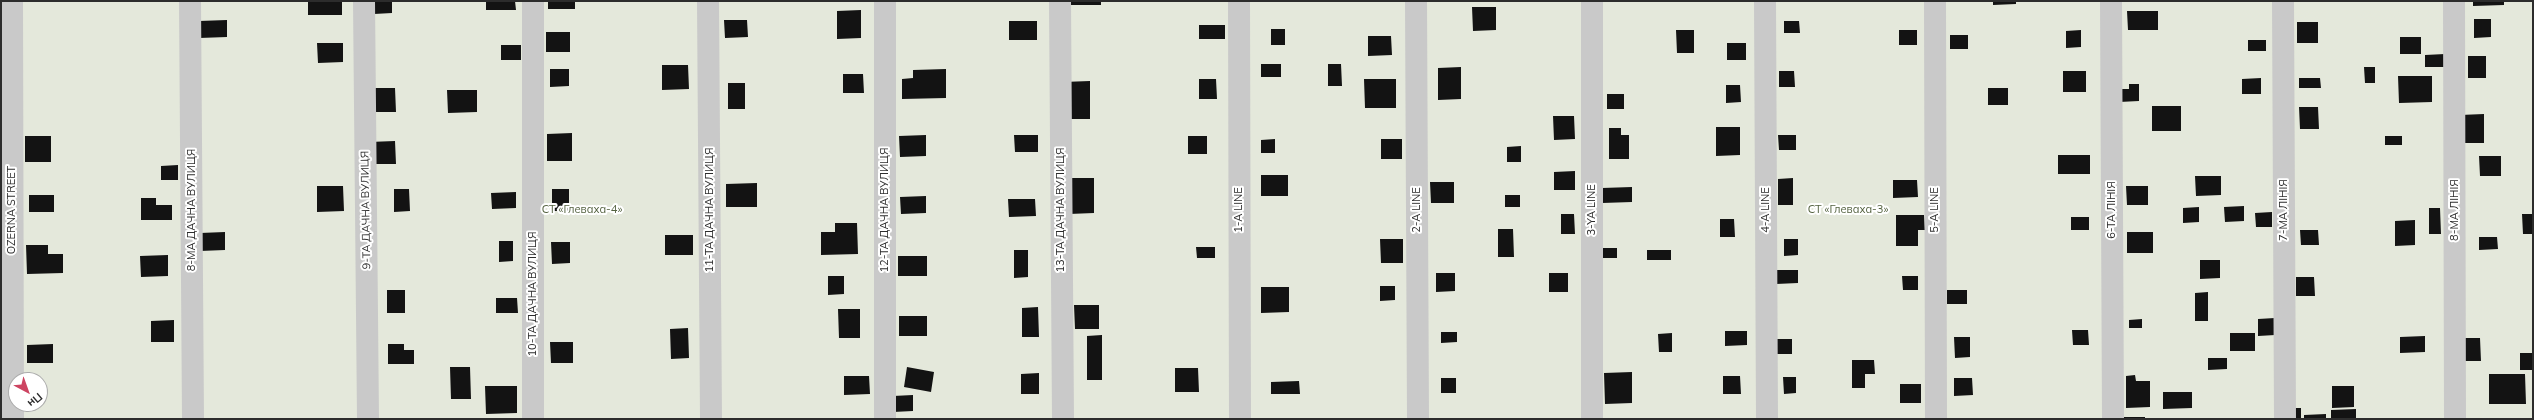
<!DOCTYPE html>
<meta charset="utf-8">
<style>
body{margin:0}
#map{position:relative;width:2534px;height:420px;overflow:hidden;background:#fff;font-family:Mulish,sans-serif}
canvas{display:block}
.frame{position:absolute;inset:0;border:2px solid #2c2c2c;pointer-events:none}
.north{position:absolute;left:8px;top:372px;width:40px;height:40px;box-sizing:border-box;background:#fff;border:1px solid #ababab;border-radius:50%;rotate:139deg;font-size:11px;font-weight:700;line-height:16px;text-align:center;color:#2c2c2c}
.north::after{content:'';display:block;margin:auto;width:14px;height:18px;background:#cd4461;clip-path:polygon(50% 0,100% 100%,50% 72%,0 100%)}
</style>
<div id="map">
<canvas width="2534" height="420"></canvas>
<div class="frame"></div>
<div class="north">Пн</div>
</div>
<script>
const ctx = document.querySelector('canvas').getContext('2d');
ctx.lineJoin = 'round';
function fill(path, color) { ctx.fillStyle = color; ctx.fill(path, 'evenodd'); }
const poly = rows => new Path2D(rows.map(r => 'M' + r).join(''));
function strokePath(path, color, width, dash) { ctx.strokeStyle = color; ctx.lineWidth = width; ctx.lineCap = dash ? 'butt' : 'round'; ctx.setLineDash(dash || []); ctx.stroke(path); }
function drawText(font, color, halo, rows, align = 'center') {
  ctx.font = font + ' Mulish,sans-serif'; ctx.lineWidth = 4; ctx.setLineDash([]); ctx.textBaseline = 'middle'; ctx.strokeStyle = halo; ctx.fillStyle = color; for (const [text, x, y, turn = 0] of rows) {
    ctx.save(); ctx.translate(x, y); ctx.rotate((+turn || 0) * Math.PI / 180); ctx.textAlign = isNaN(turn) ? turn : align; if (halo) ctx.strokeText(text, 0, 0); ctx.fillText(text, 0, 0); ctx.restore();
  }
}
const green = poly([
 [1,1,2533,1,2533,419,1,419],
 [16,380,40,380,40,404,16,404]
]);
const building = poly([
 [308,1,342,1,342,15,308,15],
 [374,1,392,1,392,13,374,14],
 [486,1,515,1,516,10,486,10],
 [548,1,575,1,575,9,548,9],
 [1070,1,1101,1,1101,5,1070,5],
 [1993,1,2016,1,2016,4,1993,5],
 [2473,1,2504,1,2504,5,2473,6],
 [1472,7,1496,7,1496,30,1473,31],
 [861,10,861,38,837,39,837,11],
 [2127,11,2158,11,2158,30,2128,30],
 [2474,19,2491,19,2491,37,2474,38],
 [227,20,227,37,199,38,199,21],
 [724,20,747,20,748,37,725,38],
 [1009,21,1037,21,1037,40,1009,40],
 [1784,21,1799,21,1800,33,1784,33],
 [2297,22,2318,22,2318,43,2297,43],
 [1199,25,1225,25,1225,39,1199,39],
 [1271,29,1285,29,1285,45,1271,45],
 [1676,30,1694,30,1694,53,1677,53],
 [1899,30,1917,30,1917,45,1899,45],
 [2081,30,2081,47,2066,48,2066,31],
 [546,32,570,32,570,52,546,52],
 [1950,35,1968,35,1968,49,1950,49],
 [1368,36,1391,36,1392,55,1368,56],
 [2400,37,2421,37,2421,54,2400,54],
 [2248,40,2266,40,2266,51,2248,51],
 [317,43,343,43,343,62,318,63],
 [1727,43,1746,43,1746,60,1727,60],
 [501,45,521,45,521,60,501,60],
 [2445,54,2445,67,2425,67,2425,55],
 [2468,56,2486,56,2486,78,2468,78],
 [1261,64,1281,64,1281,77,1261,77],
 [1328,64,1341,64,1342,86,1328,86],
 [662,65,688,65,689,89,662,90],
 [1461,67,1461,99,1438,100,1438,68],
 [2364,67,2375,67,2375,83,2365,83],
 [550,69,569,69,569,86,550,87],
 [946,69,946,98,902,99,902,79,913,78,913,70],
 [1779,71,1794,71,1795,87,1779,87],
 [2063,71,2086,71,2086,92,2063,92],
 [843,74,863,74,864,93,843,93],
 [2398,76,2432,76,2432,102,2399,103],
 [2261,78,2261,94,2242,94,2242,79],
 [2299,78,2320,78,2321,88,2299,88],
 [1199,79,1216,79,1217,99,1199,99],
 [1364,79,1396,79,1396,108,1365,108],
 [1090,81,1090,119,1063,119,1063,82],
 [728,83,745,83,745,109,728,109],
 [2129,84,2139,84,2139,101,2119,102,2119,89,2129,89],
 [1726,85,1740,85,1741,102,1726,103],
 [370,88,395,88,396,112,371,112],
 [1988,88,2008,88,2008,105,1988,105],
 [447,90,477,90,477,112,448,113],
 [1607,94,1624,94,1624,109,1607,109],
 [2152,106,2181,106,2181,131,2152,131],
 [2299,107,2318,107,2319,129,2300,129],
 [2484,114,2484,143,2460,143,2460,115],
 [1553,116,1574,116,1575,139,1554,140],
 [1716,127,1740,127,1740,155,1716,156],
 [1609,128,1621,128,1621,135,1629,135,1629,159,1609,159],
 [572,133,572,161,547,161,547,134],
 [926,135,926,156,900,157,899,136],
 [1014,135,1038,135,1038,152,1015,152],
 [1778,135,1796,135,1796,150,1779,150],
 [25,136,51,136,51,162,25,162],
 [1188,136,1207,136,1207,154,1188,154],
 [2385,136,2402,136,2402,145,2385,145],
 [1275,139,1275,153,1261,153,1261,140],
 [1381,139,1402,139,1402,159,1381,159],
 [395,141,396,164,370,164,369,142],
 [1521,146,1521,162,1507,162,1507,147],
 [2058,155,2090,155,2090,174,2058,174],
 [2479,156,2501,156,2501,176,2480,176],
 [178,165,178,180,161,180,161,166],
 [1575,171,1575,190,1554,190,1554,172],
 [1261,175,1288,175,1288,196,1261,196],
 [2195,176,2221,176,2221,195,2196,196],
 [1069,178,1094,178,1094,213,1069,214],
 [1793,178,1793,205,1778,205,1778,179],
 [1893,180,1917,180,1918,197,1893,198],
 [1430,182,1454,182,1454,203,1431,203],
 [757,183,757,207,726,207,726,184],
 [317,186,343,186,344,211,317,212],
 [2126,186,2148,186,2148,205,2127,205],
 [1632,187,1632,202,1602,203,1602,188],
 [394,189,409,189,410,211,394,212],
 [552,189,569,189,569,211,552,211],
 [516,192,516,208,492,209,491,193],
 [29,195,54,195,54,212,29,212],
 [1505,195,1520,195,1520,207,1505,207],
 [926,196,926,213,901,214,900,197],
 [141,198,156,198,156,205,172,205,172,220,141,220],
 [1008,199,1035,199,1036,216,1009,217],
 [2244,206,2244,221,2225,222,2224,207],
 [2199,207,2199,222,2183,223,2183,208],
 [2429,208,2440,208,2441,234,2429,234],
 [2272,212,2272,227,2256,227,2255,213],
 [1561,214,1574,214,1575,234,1561,234],
 [2522,214,2533,214,2533,234,2523,234],
 [1896,215,1924,215,1925,230,1918,230,1918,246,1896,246],
 [2071,217,2089,217,2089,230,2071,230],
 [1720,219,1734,219,1735,237,1720,237],
 [2415,220,2415,245,2395,246,2395,221],
 [835,223,857,223,858,254,821,255,821,232,835,232],
 [1498,229,1513,229,1514,257,1498,257],
 [2300,230,2318,230,2319,245,2301,245],
 [225,232,225,250,200,251,200,233],
 [2127,232,2153,232,2153,253,2127,253],
 [665,235,693,235,693,255,665,255],
 [2479,237,2497,237,2498,249,2479,250],
 [1380,239,1403,239,1403,263,1381,263],
 [1784,239,1798,239,1798,255,1784,256],
 [499,241,513,241,513,261,499,262],
 [551,242,570,242,570,263,552,264],
 [26,245,48,245,48,254,63,254,63,273,27,274],
 [1196,247,1215,247,1215,258,1197,258],
 [1601,248,1617,248,1617,258,1601,258],
 [1014,250,1028,250,1028,277,1014,278],
 [1647,250,1671,250,1671,260,1647,260],
 [168,255,168,276,141,277,140,256],
 [898,256,927,256,927,276,898,276],
 [2200,260,2220,260,2220,278,2200,279],
 [1776,270,1798,270,1798,283,1776,284],
 [1436,273,1455,273,1455,291,1436,292],
 [1549,273,1568,273,1568,292,1549,292],
 [828,276,844,276,844,294,828,295],
 [1902,276,1918,276,1918,290,1903,290],
 [2296,277,2314,277,2315,296,2296,296],
 [1380,286,1395,286,1395,300,1380,301],
 [1261,287,1289,287,1289,312,1261,313],
 [387,290,405,290,405,313,387,313],
 [1947,290,1967,290,1967,304,1947,304],
 [2208,292,2208,321,2195,321,2195,293],
 [496,298,517,298,518,313,496,313],
 [1074,305,1099,305,1099,329,1075,329],
 [1038,307,1039,337,1022,337,1022,308],
 [838,309,860,309,860,338,839,338],
 [899,316,927,316,927,336,899,336],
 [2275,318,2275,335,2258,336,2258,319],
 [2142,319,2142,328,2129,328,2129,320],
 [174,320,174,342,151,342,151,321],
 [688,328,689,358,671,359,670,329],
 [2072,330,2088,330,2089,345,2073,345],
 [1725,331,1747,331,1747,345,1725,346],
 [1441,332,1457,332,1457,342,1441,343],
 [1672,333,1672,352,1659,352,1658,334],
 [2230,333,2255,333,2255,351,2230,351],
 [1102,335,1102,380,1087,380,1087,336],
 [2425,336,2425,352,2400,353,2400,337],
 [1954,337,1970,337,1970,357,1955,358],
 [2460,338,2480,338,2481,361,2460,361],
 [1775,339,1792,339,1792,354,1775,354],
 [550,342,573,342,573,363,551,363],
 [53,344,53,363,27,363,27,345],
 [388,344,404,344,404,350,414,350,414,364,388,364],
 [2520,353,2533,353,2533,370,2520,370],
 [2208,358,2227,358,2227,369,2208,370],
 [1852,360,1874,360,1875,374,1865,374,1865,388,1852,388],
 [450,367,470,367,471,399,451,399],
 [907,367,934,372,931,392,904,387],
 [1175,368,1198,368,1199,392,1175,392],
 [1632,372,1632,403,1605,404,1604,373],
 [1039,373,1039,394,1021,394,1021,374],
 [2489,374,2525,374,2526,404,2489,404],
 [2135,375,2136,381,2150,381,2150,407,2126,408,2126,376],
 [844,376,869,376,870,394,844,395],
 [1723,376,1740,376,1741,394,1723,394],
 [1783,377,1796,377,1796,393,1784,394],
 [1441,378,1456,378,1456,393,1441,393],
 [1954,378,1972,378,1973,395,1954,396],
 [1299,381,1300,394,1271,394,1271,382],
 [1900,384,1921,384,1921,403,1900,403],
 [485,386,517,386,517,413,486,414],
 [2332,386,2354,386,2354,407,2332,408],
 [2163,392,2192,392,2192,408,2163,409],
 [913,395,913,411,893,412,893,396],
 [2290,408,2301,408,2301,419,2290,419],
 [2356,409,2356,419,2331,419,2331,410],
 [2326,414,2326,419,2304,419,2304,415],
 [2120,417,2145,417,2145,419,2120,419]
]);
const minor = poly([
 [12,1,13,419],
 [190,1,193,419],
 [364,1,368,419],
 [533,1,533,419],
 [708,1,711,419],
 [885,1,885,419],
 [1060,1,1063,419],
 [1239,1,1240,419],
 [1416,1,1418,419],
 [1765,1,1767,419],
 [1935,1,1936,419],
 [2111,1,2113,419],
 [2283,1,2285,419],
 [2454,1,2455,419],
 [1592,419,1592,1]
]);
const streetNames = [
 ["OZERNA STREET",12,210,-90],
 ["8-МА ДАЧНА ВУЛИЦЯ",192,210,-90],
 ["9-ТА ДАЧНА ВУЛИЦЯ",366,210,-91],
 ["11-ТА ДАЧНА ВУЛИЦЯ",710,210,-90],
 ["12-ТА ДАЧНА ВУЛИЦЯ",885,210,-90],
 ["13-ТА ДАЧНА ВУЛИЦЯ",1061,210,-90],
 ["1-A LINE",1239,210,-90],
 ["2-A LINE",1417,210,-90],
 ["3-YA LINE",1592,210,-90],
 ["4-A LINE",1766,210,-90],
 ["5-A LINE",1935,210,-90],
 ["6-ТА ЛІНІЯ",2112,210,-90],
 ["7-МА ЛІНІЯ",2284,210,-90],
 ["8-МА ЛІНІЯ",2455,210,-90],
 ["10-ТА ДАЧНА ВУЛИЦЯ",533,294,-90]
];
const parkNames = [
 ["СТ «Глеваха-4»",582,210],
 ["СТ «Глеваха-3»",1848,210]
];
fill(green, '#e4e8db');
fill(building, '#131313');
strokePath(minor, '#c9c9c9', 22);
drawText('11px', '#2c2c2c', '#fff', streetNames);
drawText('11px', '#546240', '#fff', parkNames);
</script>
